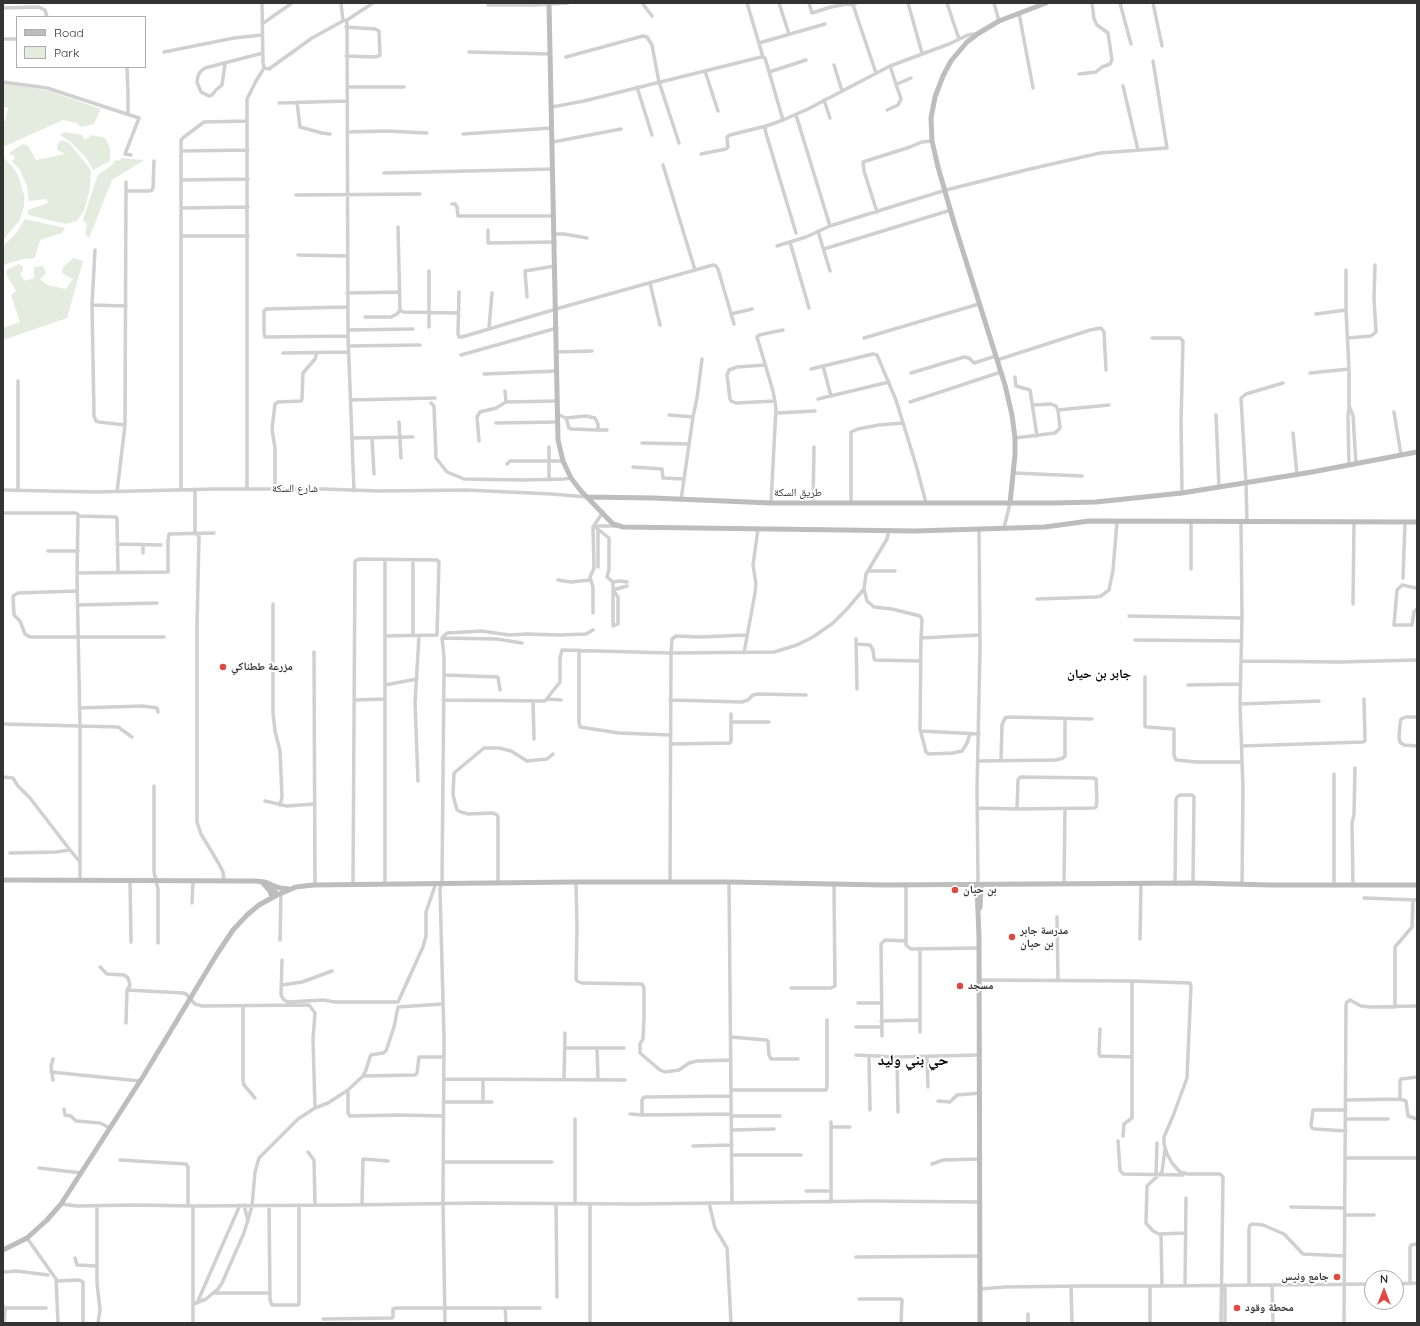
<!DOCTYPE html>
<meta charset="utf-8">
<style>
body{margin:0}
#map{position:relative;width:1420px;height:1326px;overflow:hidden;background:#fff;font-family:Quicksand,sans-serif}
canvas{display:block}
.frame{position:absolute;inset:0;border:4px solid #333;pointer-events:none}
.legend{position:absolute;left:16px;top:16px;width:130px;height:52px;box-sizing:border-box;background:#fff;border:1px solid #adadad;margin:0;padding:5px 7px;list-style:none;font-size:12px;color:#333}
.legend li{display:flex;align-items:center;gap:8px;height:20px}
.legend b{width:20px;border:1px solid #adadad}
.north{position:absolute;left:1364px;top:1270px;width:40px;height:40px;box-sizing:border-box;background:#fff;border:1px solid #adadad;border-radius:50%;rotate:0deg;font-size:11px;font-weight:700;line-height:16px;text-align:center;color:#333}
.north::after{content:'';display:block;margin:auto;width:14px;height:18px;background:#df4940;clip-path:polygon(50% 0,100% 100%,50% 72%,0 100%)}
</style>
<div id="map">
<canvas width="1420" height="1326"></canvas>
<div class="frame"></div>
<ul class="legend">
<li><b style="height:5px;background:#bdbdbd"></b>Road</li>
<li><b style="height:11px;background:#e4ebdf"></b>Park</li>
</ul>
<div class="north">N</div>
</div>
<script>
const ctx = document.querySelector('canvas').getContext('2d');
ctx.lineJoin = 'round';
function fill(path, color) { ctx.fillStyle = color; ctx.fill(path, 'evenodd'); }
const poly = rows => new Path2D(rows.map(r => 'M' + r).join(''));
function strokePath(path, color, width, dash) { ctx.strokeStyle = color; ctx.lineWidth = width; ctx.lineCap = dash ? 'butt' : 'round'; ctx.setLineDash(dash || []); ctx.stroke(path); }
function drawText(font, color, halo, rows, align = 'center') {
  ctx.font = font + ' Quicksand,"Noto Naskh Arabic",sans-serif'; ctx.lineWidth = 4; ctx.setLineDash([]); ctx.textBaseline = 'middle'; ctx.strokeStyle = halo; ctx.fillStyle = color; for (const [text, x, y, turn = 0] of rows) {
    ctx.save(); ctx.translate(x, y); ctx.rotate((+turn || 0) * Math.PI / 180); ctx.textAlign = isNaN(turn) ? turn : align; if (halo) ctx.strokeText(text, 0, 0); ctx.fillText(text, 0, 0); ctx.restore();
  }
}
const green = poly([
 [3,83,49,91,101,109,94,124,80,127,77,123,63,120,3,147,3,121,5,121,8,108,3,107],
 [64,132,82,135,85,140,92,135,105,138,110,148,110,161,93,170,87,159,72,143,60,135],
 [61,140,69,143,91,170,90,188,84,211,77,221,66,224,28,215,28,210,48,203,46,199,29,201,27,186,20,170,12,161,15,158,13,155,10,155,10,152,23,144,28,146,36,160,65,154,57,150,58,144],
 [3,157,12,166,18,175,24,195,24,206,20,220,3,240],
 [121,158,144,160,112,180,89,238,85,234,87,224,83,220,95,183,98,175,112,165,116,160,120,161],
 [25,219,65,228,62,233,40,240,35,258,23,259,3,265,3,246,17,232],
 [74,258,83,261,67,318,3,340,3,328,20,322,11,295,16,291,6,274,8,269,19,264,23,267,23,271,20,274,25,281,34,278,34,267,43,266,46,273,40,279,47,285,66,289,73,279,62,273,63,267]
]);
const street = poly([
 [341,3,343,21],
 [642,3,652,16],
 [747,3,763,57],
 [779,3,789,34],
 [809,3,812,13,831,7,847,4,853,5,857,3],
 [908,3,922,53],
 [947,3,959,39],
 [994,3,999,21],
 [1120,3,1131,44],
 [1153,3,1162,46],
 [488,5,534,5,568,3],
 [853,5,876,73],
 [3,8,38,7,45,10,47,17],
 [1019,13,1033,88],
 [347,20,348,336,354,491],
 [262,24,292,3],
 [3,39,17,39],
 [759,43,825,24],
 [164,52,234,38,262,35],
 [469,52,550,54],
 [346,56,374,57,379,56,380,55,379,31,375,29,346,27],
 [566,57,643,36,647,37,652,45,659,82,679,143],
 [225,64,222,85,216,90,212,95,209,96,201,92,197,82,198,76,200,72,205,68,263,53],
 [834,65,842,91],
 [127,67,128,94,128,113],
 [264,68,269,69,312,38,343,21,347,20,373,3],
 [705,71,718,111],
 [769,72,806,60],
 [1079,74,1096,72,1102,67,1110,64,1112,60,1108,33,1097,25,1094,19,1092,3],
 [3,82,47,88,139,118,125,154,131,155],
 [897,84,911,78],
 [1123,86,1138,150],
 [347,87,404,87],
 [637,87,652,135],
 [824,100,830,118],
 [297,102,300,127,322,133,330,134],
 [279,103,346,101],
 [552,107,584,101,761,57,765,58,783,120,808,109,890,66,949,44,968,35,979,33],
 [887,110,898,105,901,99,890,66],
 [796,115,830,226],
 [783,120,769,125,766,126,765,130,796,233],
 [347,132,387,131,427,133],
 [463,134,552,128],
 [553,142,621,129],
 [181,151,248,150],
 [701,154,726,149,728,147,727,137,730,135,766,126],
 [663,165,695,270],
 [384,173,553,169],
 [181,180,248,179],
 [126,191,149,191,152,190,153,188,154,161],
 [296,195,420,194],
 [452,204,455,204,457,207,458,216,554,216],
 [181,208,248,207],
 [877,212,864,171,863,162,910,147,922,142,932,141],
 [398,227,400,310,403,312,458,313],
 [488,230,488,243,555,242],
 [818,231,830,271],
 [555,234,564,234,587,238],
 [181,236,248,236],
 [790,242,809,308],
 [777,246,806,237,830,226,894,206,946,190,1030,169,1100,153,1167,148,1153,61],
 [824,249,951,210],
 [95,250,92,305,94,416,96,421,99,422,125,425],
 [298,255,347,256],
 [1346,270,1346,310,1349,369,1349,405,1353,416,1356,464],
 [650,283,660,325],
 [459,292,458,334,459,337,462,337,556,309,713,265,716,266,718,269,734,324],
 [347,293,399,292],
 [527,297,525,271,555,266],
 [92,305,126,306],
 [347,307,266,309,264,311,264,333,265,337,267,337,348,336],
 [731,314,752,309],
 [1316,314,1346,310],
 [365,317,391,317,397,314,400,310],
 [429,327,429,271],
 [489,328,492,293],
 [348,330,413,329],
 [864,338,979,304],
 [1152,338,1180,338,1183,341,1181,422,1182,493],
 [1348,338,1371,336,1376,332,1374,298,1375,265],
 [348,346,420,345],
 [557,352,592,351],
 [283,353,348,352],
 [461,355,557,328],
 [997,360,1090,330,1101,328,1104,332,1106,370],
 [765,365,737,367,729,370,727,375,730,399,731,401,736,403,775,401],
 [823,366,831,396],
 [811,369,873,354,877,355,896,400,916,465,926,503],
 [911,373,964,357,969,358,974,363,996,356],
 [1310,373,1349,369],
 [484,374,557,371],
 [1015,377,1016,386,1030,390,1037,436],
 [505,391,506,402],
 [818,399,889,382],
 [351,400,435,398],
 [910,402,1001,372],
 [431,403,434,406,436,458,447,472,464,479,523,480,564,479,571,478],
 [1032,405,1051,404,1056,406,1058,410],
 [1394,412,1401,455],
 [777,413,815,411],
 [557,414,566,418,586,416,595,418,598,424,598,430],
 [669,415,693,417],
 [1216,415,1219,487],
 [566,418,569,428,572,429,598,430,607,430],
 [399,422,401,458],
 [496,423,557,422],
 [1293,433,1297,475],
 [352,438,413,437],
 [372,438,374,474],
 [1015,438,1055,433,1060,428,1058,410,1109,405],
 [479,441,477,417,480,412,496,408,506,402,557,401],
 [642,443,689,444],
 [549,447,549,480],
 [507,464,510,461,563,461],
 [1349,465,1348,417,1349,406],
 [633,467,662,469,663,478,684,479],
 [1014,473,1082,476],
 [195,489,195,533,199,536,197,626,197,822,201,834,219,864,223,872,224,882],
 [247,489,247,99,256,81,264,68,263,62,262,3],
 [3,490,95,492,215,489,322,489,381,491,466,490,552,494,587,497],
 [18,490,18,381],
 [181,490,181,140,184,137,204,122,247,121],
 [275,490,275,448,272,429,275,404,278,402,301,401,302,399,303,373,315,359,317,353],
 [117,492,125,425,126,182],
 [681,500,693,417,697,398,702,359],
 [851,502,851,432,858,429,879,425,903,423],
 [771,503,776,408,773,391,757,337,759,335,783,330],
 [813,503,814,447],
 [3,513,76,513,78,514,77,577,80,726,80,880],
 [78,516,116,517,117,519,118,572],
 [1241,522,1242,618,1240,704,1243,789,1242,885],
 [1247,522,1246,483,1241,398,1246,394,1283,383],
 [594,526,609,538,609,569,607,577,613,582,613,626,618,624,618,597,613,590,627,586],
 [594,526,616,526],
 [1004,528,1010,503],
 [598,530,598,567],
 [117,544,161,545],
 [143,545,143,553],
 [48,551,78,551],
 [413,560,413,636],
 [1191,569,1191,522],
 [868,571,895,571],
 [77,573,168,572,168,541,169,534,214,533],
 [1403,578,1405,522],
 [558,580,571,582,590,580],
 [613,582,620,581,627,582],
 [1416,588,1402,585,1397,590,1394,625,1412,625,1414,612,1417,609],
 [864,589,867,601,874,607,892,609,920,616,922,620,921,638,979,635],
 [77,591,18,593,13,596,14,615,20,621,25,634,30,637,164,637],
 [1037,599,1096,597,1101,596,1109,590,1113,570,1117,522],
 [273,604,273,713,275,731,280,751,282,797,280,805],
 [1353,604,1354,522],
 [78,605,157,603],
 [593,613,593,587,590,577,594,568,593,527,603,512],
 [1129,616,1242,618],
 [442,638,497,639,522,643],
 [921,638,920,729,926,752,929,754,953,753,962,751,967,743,970,734],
 [856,639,857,689],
 [1135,640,1241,641],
 [856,644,870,645,873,650,874,658,875,660,921,661],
 [579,650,579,722,580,727,619,733,670,735],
 [314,652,315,885],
 [744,653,755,593,756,584,753,565,758,529],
 [1241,661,1340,662,1417,660],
 [444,675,498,677,500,690],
 [1145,677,1145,726,1146,727,1174,729,1174,755,1176,760,1197,762,1242,762],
 [385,685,417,679],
 [1188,685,1241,684],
 [547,699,561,700],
 [354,700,385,699],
 [443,700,545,701,560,682,560,658,562,650,671,653,672,639,676,636,700,637,747,635],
 [670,700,742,702,748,700,753,695,758,694,806,695],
 [533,701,534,739],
 [1240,704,1319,701],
 [79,708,143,706,157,708,158,712],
 [1417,717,1406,717,1401,719,1400,724,1399,738,1400,742,1404,745,1417,746],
 [731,722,769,722],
 [3,724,118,727,132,737],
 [921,731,979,734],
 [670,744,730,743,731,741,731,714],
 [1242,746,1363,742,1365,741,1364,699],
 [1001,760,1002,725,1005,718,1010,717,1092,719],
 [979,761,1056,760,1063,758,1065,756,1065,719],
 [1334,774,1334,885],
 [3,777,13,778,18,786,30,798,70,850,80,862],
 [418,781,415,702,419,636],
 [154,786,154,872,158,889,158,943],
 [265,801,287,806,314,804],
 [978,808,1017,809,1094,808,1096,807,1097,801,1096,779,1093,778,1020,777,1018,780,1017,809],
 [10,853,56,852,70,850],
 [130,881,131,942],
 [576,882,577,928,576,979,577,981,582,983,642,984,644,988,644,1017,643,1039,640,1044,640,1053,660,1070,665,1072,679,1070,689,1063,697,1061,731,1060],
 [670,882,671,653,774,652,797,645,813,637,833,623,847,609,864,589,866,574,887,539,889,530],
 [729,882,732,1203],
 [498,883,498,817,497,815,493,813,468,814,461,812,457,810,453,795,454,773,484,748,499,748,511,751,527,761,547,759,553,754],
 [353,884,355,561,359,559,437,560,439,562,437,635,385,636],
 [385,884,385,560],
 [906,884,906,945,911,949,979,948],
 [1064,884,1065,809],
 [1175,884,1176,800,1177,797,1180,795,1192,795,1194,797,1193,883],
 [977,885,978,880,977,790,980,649,979,529],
 [1353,885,1352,823,1354,815,1355,768],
 [1364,898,1417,900],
 [192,903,193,882],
 [1057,917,1058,980],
 [1140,939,1141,884],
 [280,940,281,893],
 [920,949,920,1032],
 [282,960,281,995,284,1000,288,1002,323,1000,335,1002,398,1002,423,947,426,936,426,912,436,883],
 [100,967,107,974,124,975,128,978,130,985,127,990,183,993,186,994,195,1004,202,1006,309,1005,315,1013,313,1039,315,1108,328,1103,348,1090],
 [979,980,1132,981,1190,983,1191,986,1187,1078,1173,1116,1164,1137,1164,1144,1167,1154,1172,1163,1180,1172,1188,1174,1220,1174,1223,1177,1221,1323],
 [282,985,302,982,332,971],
 [791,988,831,988,835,986,834,884],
 [858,1003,881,1003],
 [442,1004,398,1007,394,1027,386,1051,383,1053,371,1055,370,1057,366,1070,363,1076,348,1090,348,1113,350,1116,353,1116,399,1115,443,1116],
 [243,1006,243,1080,244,1085,255,1098],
 [1395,1007,1395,947,1412,927,1413,900],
 [881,1021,920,1020],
 [126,1023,127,990],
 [856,1027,881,1027],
 [1100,1029,1099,1053,1100,1056,1132,1057],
 [882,1036,881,944,885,940,906,941],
 [731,1037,766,1040,768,1041,769,1055,771,1059,798,1059],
 [565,1048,624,1048],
 [597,1048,598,1080],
 [856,1055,897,1057,979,1055],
 [869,1056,870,1110],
 [897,1057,898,1112],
 [927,1057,928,1087],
 [53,1059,51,1066,53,1080],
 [51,1072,140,1081],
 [363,1076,415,1075,417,1073,419,1057,443,1057],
 [444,1079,625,1080],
 [564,1080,565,1033],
 [731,1090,826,1090,827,1086,827,1020],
 [731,1096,645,1097,643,1098,642,1100,642,1115,731,1114],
 [1400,1099,1406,1101,1408,1116,1417,1119],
 [1346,1100,1400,1099,1400,1081,1401,1079,1417,1077],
 [938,1101,950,1102,957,1095,980,1093],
 [444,1102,492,1102],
 [483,1102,483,1079],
 [64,1109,65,1115,71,1116,76,1121,100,1123,110,1128],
 [630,1114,642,1115],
 [731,1116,780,1116],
 [575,1119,575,1204],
 [1346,1119,1388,1119],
 [831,1122,831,1202],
 [831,1127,850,1127],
 [732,1130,774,1129],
 [1346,1131,1315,1129,1312,1128,1311,1125,1313,1110,1346,1110],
 [1123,1136,1124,1124,1132,1118,1132,981],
 [1118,1141,1120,1170,1123,1174,1183,1175],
 [693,1146,732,1145],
 [1165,1149,1162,1172,1147,1186,1146,1223,1153,1231,1159,1234,1185,1233],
 [308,1152,314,1160,315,1205],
 [732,1155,801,1155],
 [1345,1158,1417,1158],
 [120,1160,186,1164,188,1167,188,1206],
 [444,1162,552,1162],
 [932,1164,943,1160,979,1159],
 [39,1168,82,1173],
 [1156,1175,1157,1143],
 [806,1191,831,1191],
 [709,1203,715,1228,727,1248,731,1323],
 [61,1204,77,1206,136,1205,193,1206,350,1205,476,1203,635,1204,871,1201,980,1202],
 [556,1204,557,1297],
 [590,1204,590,1323],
 [244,1205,248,1221],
 [362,1205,363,1159,388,1161],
 [97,1206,97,1283,100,1310,98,1323],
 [193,1206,193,1323],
 [269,1206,270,1300,272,1305,298,1305,299,1304,299,1205],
 [1291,1207,1345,1208],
 [1345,1215,1374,1215],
 [1159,1234,1161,1236,1162,1286],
 [27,1238,56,1279,58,1323],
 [856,1257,980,1256],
 [75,1258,77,1265,97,1266],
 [3,1272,17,1271,48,1275],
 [57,1281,79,1280,83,1282,83,1323],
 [1396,1284,1417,1283],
 [1410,1284,1410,1247,1411,1245,1417,1244],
 [1225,1285,1225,1323],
 [1249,1285,1249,1229,1250,1225,1252,1224,1263,1225,1284,1234,1303,1254,1345,1256],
 [1272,1285,1273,1323],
 [1071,1286,1072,1323],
 [1185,1286,1186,1198],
 [980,1289,1005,1287,1081,1286,1162,1286,1372,1284],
 [214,1293,270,1293],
 [859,1299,901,1299,902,1300,901,1323],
 [197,1303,240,1205],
 [193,1304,206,1299,218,1289,222,1283,244,1233,252,1206,255,1172,259,1158,298,1119,315,1108],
 [3,1306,5,1310,4,1323],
 [5,1308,46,1308],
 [505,1308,506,1323],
 [323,1319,392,1318,393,1317,393,1309,396,1308,540,1308],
 [445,1323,443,1203,444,1038,440,889,442,882,444,675,444,656,442,638,447,633,482,631,509,635,527,634,560,635,586,634,593,630],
 [1028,1323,1028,1314],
 [1150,1323,1150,1286],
 [1344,1323,1346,1004,1347,1002,1350,1000,1361,1006,1371,1007,1417,1006]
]);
const secondary = poly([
 [549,3,558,440,563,461,571,478,581,491,613,524,623,527,915,531,1045,527,1089,521,1417,522],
 [587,497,653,498,771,503,1053,503,1096,502,1182,493,1312,472,1417,452],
 [1010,503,1015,455,1015,438,1012,415,1005,385,955,226,938,167,932,141,931,118,935,97,943,76,951,61,967,42,979,33,999,21,1046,3],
 [3,880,255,881,265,882,272,885,277,895],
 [262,882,270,891,272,898],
 [272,885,280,888,289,889],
 [977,885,979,938,980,1323],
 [980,908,981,885],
 [3,1250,27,1238,47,1220,61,1204,144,1075,217,954,233,930,247,915,259,905,277,895,296,887,313,885,576,882,729,882,883,885,1193,883,1271,885,1417,885]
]);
const markers = [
 [223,667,4,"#df4940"],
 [955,890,4,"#df4940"],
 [1012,937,4,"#df4940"],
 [960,986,4,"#df4940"],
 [1337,1277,4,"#df4940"],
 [1237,1308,4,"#df4940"]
];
const streetNames = [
 ["شارع السكة",295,489],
 ["طريق السكة",798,493]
];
const poiNames = [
 ["مزرعة ططناكي",231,667],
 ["بن حيان",963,890],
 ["مدرسة جابر",1020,931],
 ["بن حيان",1020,944],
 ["مسجد",968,986],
 ["جامع ونيس",1329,1277,"right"],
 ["محطة وقود",1245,1308]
];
const quarterNames = [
 ["جابر بن حيان",1099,674]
];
const districtNames = [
 ["حي بني وليد",913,1060]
];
fill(green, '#e4ebdf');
strokePath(street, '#d0d0d0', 3.5);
strokePath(secondary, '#bdbdbd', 5);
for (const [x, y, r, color] of markers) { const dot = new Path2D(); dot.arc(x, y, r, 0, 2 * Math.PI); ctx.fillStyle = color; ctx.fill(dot); strokePath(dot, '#fff', 1.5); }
drawText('11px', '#333', '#fff', streetNames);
drawText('bold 11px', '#333', '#fff', poiNames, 'left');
drawText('bold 13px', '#000', '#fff', quarterNames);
drawText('bold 15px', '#000', '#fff', districtNames);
</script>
